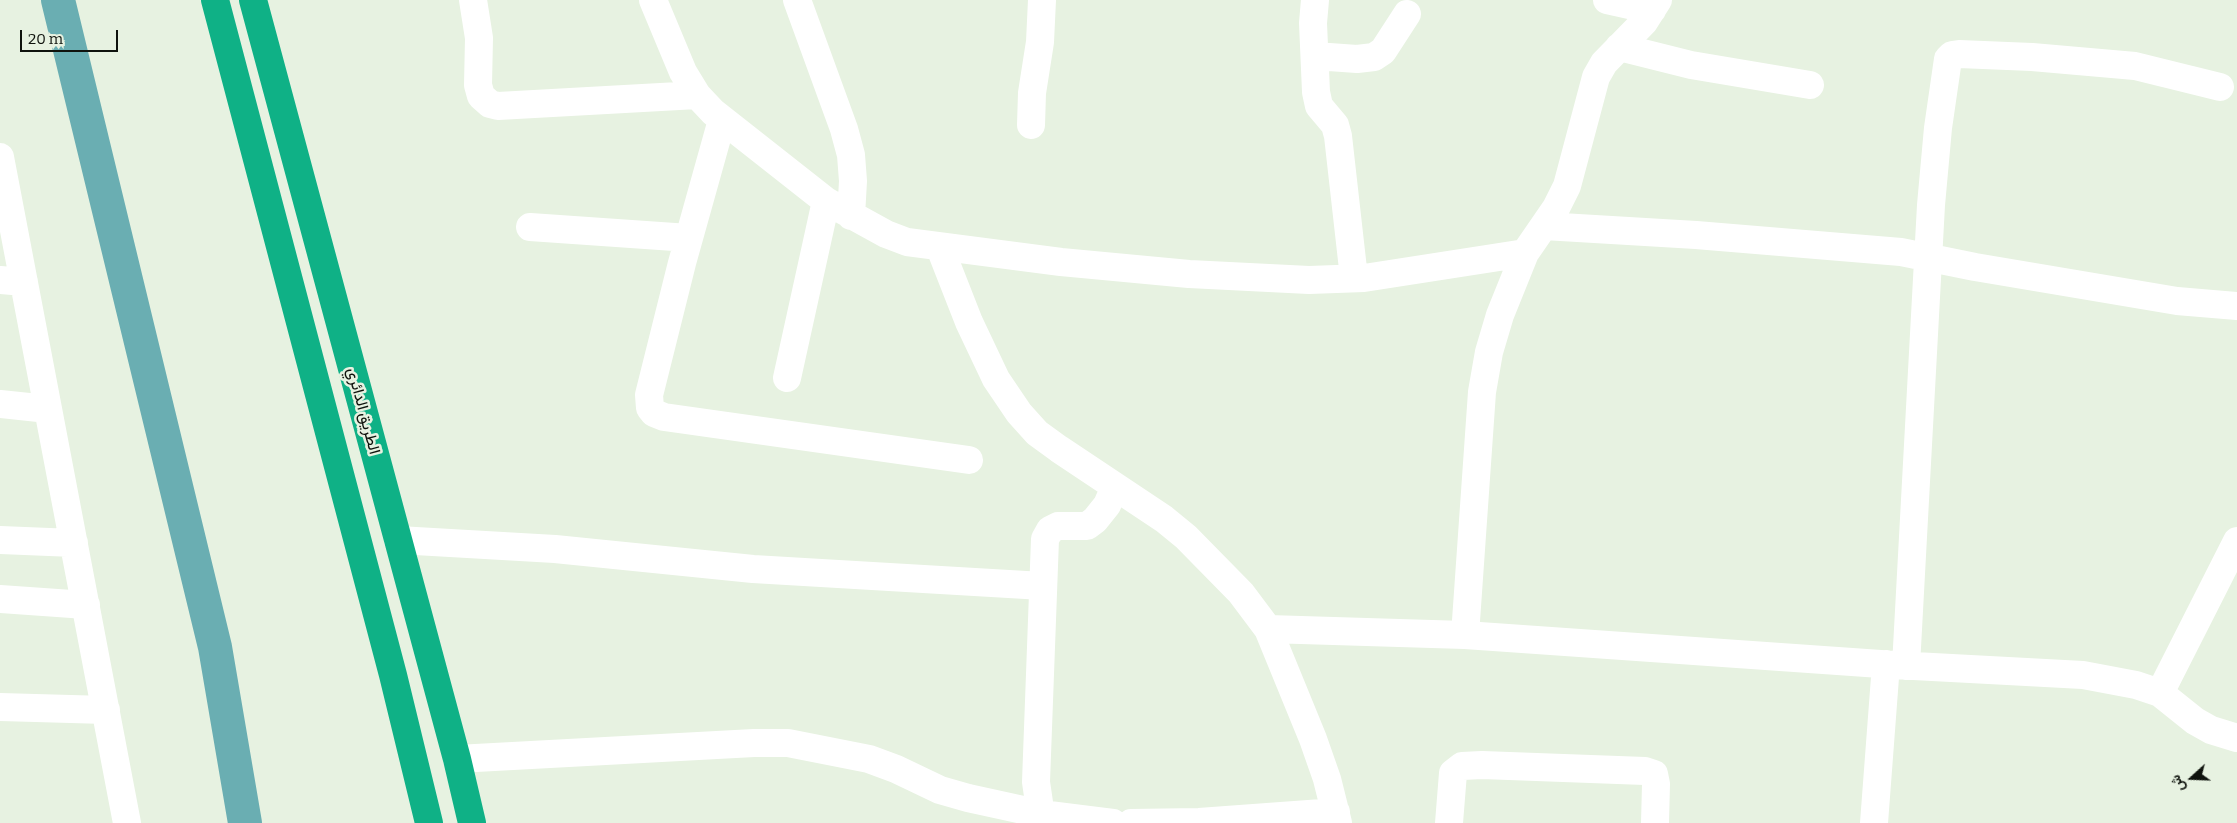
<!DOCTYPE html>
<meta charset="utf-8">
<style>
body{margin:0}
#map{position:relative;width:2237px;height:823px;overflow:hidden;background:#e7f2e1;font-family:Bitter,Vazirmatn,serif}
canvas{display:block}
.north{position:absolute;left:2167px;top:753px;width:50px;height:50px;-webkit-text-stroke:4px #e7f2e1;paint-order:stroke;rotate:250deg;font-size:14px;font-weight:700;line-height:20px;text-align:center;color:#0f130d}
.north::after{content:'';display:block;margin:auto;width:18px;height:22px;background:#0f130d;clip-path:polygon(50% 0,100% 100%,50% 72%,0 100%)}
.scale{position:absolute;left:20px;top:30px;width:98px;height:22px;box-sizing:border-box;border:2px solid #0f130d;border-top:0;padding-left:6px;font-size:15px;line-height:18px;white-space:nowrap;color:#0f130d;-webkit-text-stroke:4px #e7f2e1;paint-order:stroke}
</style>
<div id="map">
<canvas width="2237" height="823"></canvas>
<div class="north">ش</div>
<div class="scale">20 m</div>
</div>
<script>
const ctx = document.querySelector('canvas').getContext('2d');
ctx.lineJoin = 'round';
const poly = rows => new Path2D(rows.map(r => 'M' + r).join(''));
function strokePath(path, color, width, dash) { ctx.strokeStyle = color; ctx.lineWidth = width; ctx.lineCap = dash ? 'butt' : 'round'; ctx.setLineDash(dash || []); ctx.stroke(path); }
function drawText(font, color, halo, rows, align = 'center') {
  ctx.font = font + ' Bitter,Vazirmatn,serif'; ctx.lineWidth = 5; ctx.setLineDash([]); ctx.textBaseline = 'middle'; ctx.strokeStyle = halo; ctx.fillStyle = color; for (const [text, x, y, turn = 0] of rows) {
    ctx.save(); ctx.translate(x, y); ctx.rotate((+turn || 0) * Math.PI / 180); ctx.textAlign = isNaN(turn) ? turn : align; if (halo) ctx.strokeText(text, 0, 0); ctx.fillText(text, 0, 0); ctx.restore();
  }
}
const canal = poly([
 [58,0,215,647,245,823]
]);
const minor = poly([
 [473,0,479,38,478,85,481,96,490,104,498,106,697,95],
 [653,0,683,72,697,95,713,112,826,201,886,234,907,242,1061,262,1189,274,1309,280,1364,278,1525,253],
 [797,0,844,129,851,155,853,181,851,216],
 [1315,0,1313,23,1316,92,1319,106,1335,125,1338,136,1354,278],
 [1607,0,1652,10],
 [1619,47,1691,65,1810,85],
 [1315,56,1357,59,1374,57,1383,51,1407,14],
 [722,120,682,263,649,395,650,408,654,413,664,417,969,460],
 [1031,125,1032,93,1040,42,1042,0],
 [0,157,127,823],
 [1544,226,1696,235,1901,252,1975,267,2177,301,2237,306],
 [530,227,689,238],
 [940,248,969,322,996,379,1019,413,1037,433,1059,449,1164,519,1186,537,1241,593,1268,629,1313,739,1327,779,1338,823],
 [0,280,24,282],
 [787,378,826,201],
 [0,404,48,409],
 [0,540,74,543],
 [398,540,555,549,753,569,1043,586],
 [0,599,86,605],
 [1268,629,1465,635,1895,665,2083,675,2136,685,2160,693,2195,721,2211,730,2237,738],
 [1465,635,1482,392,1489,352,1500,315,1525,253,1556,208,1567,186,1596,77,1604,63,1644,22,1658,0],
 [1906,666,1931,205,1938,128,1948,59,1952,55,1959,54,2032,57,2135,66,2220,87],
 [2160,693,2237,541],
 [0,707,106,710],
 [457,759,754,743,788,743,869,759,896,769,940,790,968,798,1041,814,1113,823],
 [1042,823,1036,782,1045,539,1050,530,1058,526,1087,526,1095,520,1107,505,1115,487],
 [1131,823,1199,822,1336,812],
 [1449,823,1453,773,1462,766,1482,765,1645,771,1654,774,1656,784,1655,823],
 [1874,823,1886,664]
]);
const highway = poly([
 [215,0,393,675,429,823],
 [253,0,457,759,472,823]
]);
const streetNames = [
 ["الطريق الدائري",363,411,75]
];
strokePath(canal, '#6aaeb2', 34);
strokePath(minor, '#fff', 28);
strokePath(highway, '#0fb186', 28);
drawText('16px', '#0f130d', '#e7f2e1', streetNames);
</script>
